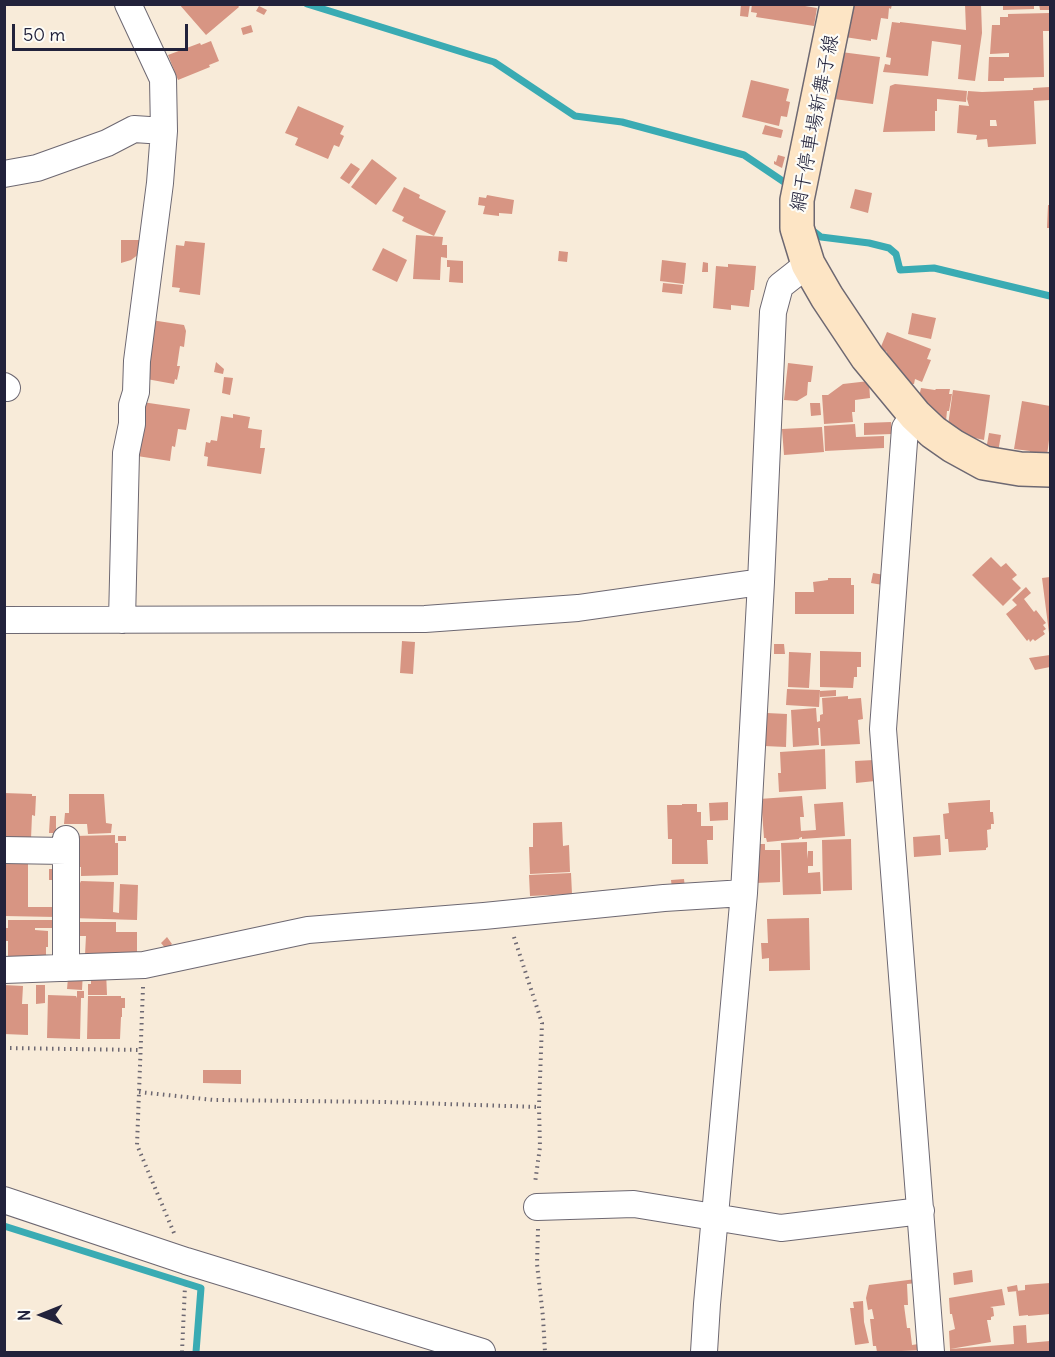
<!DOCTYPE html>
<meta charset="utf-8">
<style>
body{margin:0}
#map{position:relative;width:1055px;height:1357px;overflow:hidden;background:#f8ebd9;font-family:Delius,sans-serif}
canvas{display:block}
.frame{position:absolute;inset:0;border:6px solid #22223b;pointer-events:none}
.north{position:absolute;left:12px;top:1285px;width:60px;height:60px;-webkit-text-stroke:4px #fdfcf7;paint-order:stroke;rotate:269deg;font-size:16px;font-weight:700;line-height:24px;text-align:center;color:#22223b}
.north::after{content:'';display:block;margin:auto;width:21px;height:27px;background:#22223b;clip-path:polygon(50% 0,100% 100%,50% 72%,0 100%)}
.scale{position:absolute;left:12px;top:24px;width:176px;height:27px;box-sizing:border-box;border:3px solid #22223b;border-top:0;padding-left:8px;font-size:18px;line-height:21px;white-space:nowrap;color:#22223b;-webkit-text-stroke:4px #fdfcf7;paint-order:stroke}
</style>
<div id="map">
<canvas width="1055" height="1357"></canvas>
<div class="frame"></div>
<div class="north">N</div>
<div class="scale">50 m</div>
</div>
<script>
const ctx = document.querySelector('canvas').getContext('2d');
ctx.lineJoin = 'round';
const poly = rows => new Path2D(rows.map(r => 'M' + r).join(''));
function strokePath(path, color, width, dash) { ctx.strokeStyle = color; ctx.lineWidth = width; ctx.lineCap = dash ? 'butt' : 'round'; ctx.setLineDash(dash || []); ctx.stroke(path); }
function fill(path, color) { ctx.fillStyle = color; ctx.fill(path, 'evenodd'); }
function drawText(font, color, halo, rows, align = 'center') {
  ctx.font = font + ' Delius,"Klee One",sans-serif'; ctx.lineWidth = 4.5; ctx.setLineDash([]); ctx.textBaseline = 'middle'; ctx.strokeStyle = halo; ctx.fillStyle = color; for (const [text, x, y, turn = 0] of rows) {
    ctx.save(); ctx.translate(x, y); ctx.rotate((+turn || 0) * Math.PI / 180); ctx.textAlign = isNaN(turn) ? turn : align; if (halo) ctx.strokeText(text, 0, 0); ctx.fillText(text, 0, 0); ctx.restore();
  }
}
const stream = poly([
 [307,4,494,62,575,116,622,122,744,155,790,186],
 [811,227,812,230,821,237,869,243,889,248,896,254,900,270,934,268,1050,296],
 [4,1226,201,1288,196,1352]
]);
const building = poly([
 [179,4,237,4,239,7,206,35],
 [741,4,750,4,748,17,740,16],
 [752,4,793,4,817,8,814,26,756,17,757,13,751,12],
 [844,4,892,4,891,9,889,8,888,19,881,18,877,40,871,39,871,41,838,36],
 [965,4,981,4,982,33,975,81,958,79,961,45,932,41,928,76,883,72,885,64,890,65,891,58,886,57,892,22,900,23,900,22,966,30],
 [1003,4,1034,4,1034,9,1003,10],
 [1039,4,1050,4,1050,10,1040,10],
 [259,6,267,10,264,15,256,11],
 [1050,13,1050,31,1043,31,1044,77,1004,78,1004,81,988,81,989,57,1009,57,1009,53,990,54,992,25,1000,25,1000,17,1008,17,1008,14],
 [251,25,253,32,243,35,241,28],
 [211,41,219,61,209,65,210,67,178,80,168,55,200,43,201,45],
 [841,52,880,57,873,104,834,99],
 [751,80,789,89,786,101,790,102,787,117,781,116,779,126,742,117],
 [895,84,967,91,966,102,937,99,937,111,935,111,935,131,883,132,890,86],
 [1050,87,1050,100,1034,101,1036,144,988,147,987,139,976,140,977,135,957,133,959,105,969,106,967,99,968,91,982,92,1033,90,1033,88],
 [990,120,996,120,997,126,990,126],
 [298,106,344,126,340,134,344,136,339,147,334,145,328,159,295,145,298,138,285,133],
 [765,125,783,130,781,138,762,134],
 [778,155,785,157,782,168,774,164,774,161,776,162],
 [372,159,397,178,376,205,351,187],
 [351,163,360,169,349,184,340,178],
 [404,187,420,195,419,198,446,211,434,236,402,221,404,217,392,211],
 [855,189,872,193,868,213,850,208],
 [487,195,514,200,512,214,499,213,499,216,483,214,485,206,478,205,479,197,486,198],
 [1048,205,1050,205,1050,228,1047,228],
 [416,235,443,237,442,245,447,245,447,258,441,257,440,280,413,279],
 [121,240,140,240,139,254,131,260,121,263],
 [185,241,205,243,200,295,179,292,180,288,172,287,176,245,184,246],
 [383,248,407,260,397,282,372,270],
 [559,251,568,252,567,262,558,261],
 [447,260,463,261,463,283,449,282,450,267,447,267],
 [662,260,686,263,684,284,660,281],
 [703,262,708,263,708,272,702,272],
 [728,264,756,266,754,290,751,290,749,307,731,305,731,310,713,308,716,266,728,267],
 [663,283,683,285,682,294,662,292],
 [912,313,936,318,931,339,908,334],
 [151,320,184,325,186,331,184,347,180,346,177,366,180,366,177,380,175,379,174,384,141,378],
 [887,332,931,349,927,359,931,360,922,382,915,379,914,384,901,385,882,365,887,352,880,349],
 [216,362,224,369,223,374,214,372],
 [788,363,813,366,811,382,808,382,807,395,797,401,784,400],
 [224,377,233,378,230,395,222,393],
 [869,381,870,398,855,400,855,412,852,412,853,422,824,424,822,395,828,395,843,384],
 [921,388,935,390,936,389,950,389,949,394,952,394,949,411,947,411,946,421,917,406],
 [953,390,990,395,984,440,947,432],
 [1022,401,1050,406,1050,432,1047,456,1029,457,1030,451,1014,449],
 [142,402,190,409,186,430,178,429,175,447,172,446,170,461,137,456],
 [810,403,820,403,821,415,811,416],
 [233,414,250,417,248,428,262,430,260,448,265,448,261,474,207,466,208,457,204,456,206,442,210,443,211,440,217,441,221,416,233,418],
 [891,422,892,434,864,435,864,423],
 [855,424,856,437,884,436,884,448,825,451,824,426],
 [822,427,824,452,784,455,782,429],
 [989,433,1001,435,998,452,986,450],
 [991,557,1001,567,1006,563,1017,575,1012,579,1021,588,1003,606,972,575],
 [873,573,890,576,889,586,871,583],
 [1050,577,1050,633,1049,633,1042,578],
 [828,578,851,578,851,585,854,585,854,614,795,614,795,592,814,592,813,582,828,580],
 [1026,587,1031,593,1024,599,1034,612,1036,610,1046,623,1043,625,1046,629,1043,631,1045,634,1035,641,1033,639,1030,642,1029,639,1027,641,1006,614,1017,605,1012,600],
 [402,641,415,642,413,674,400,673],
 [774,644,784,644,785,654,774,654],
 [820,651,861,652,861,667,857,667,857,677,854,677,853,688,820,687],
 [789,652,811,653,809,688,788,687],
 [1050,655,1050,667,1035,670,1029,658],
 [787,689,820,690,819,707,786,705],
 [836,690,836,696,820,697,820,691],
 [848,696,848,699,861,698,863,719,858,720,860,744,821,746,820,728,818,728,819,745,793,747,791,710,816,708,817,722,820,721,820,715,823,714,822,698],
 [767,713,787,714,786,747,764,746],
 [825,749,826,789,779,792,778,773,781,773,780,752],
 [874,760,875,781,856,783,855,761],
 [4,793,32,794,32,796,36,796,35,816,32,815,31,839,4,838],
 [69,794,104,794,106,823,112,824,111,833,88,834,87,824,64,824,65,813,69,813],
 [802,796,804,817,800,817,801,831,816,830,814,804,843,802,845,836,802,839,802,837,799,838,799,839,767,842,766,838,764,838,762,812,760,812,759,799],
 [990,800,990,812,993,812,994,824,991,824,991,829,987,830,988,847,986,848,986,850,949,852,948,839,945,839,943,814,949,813,948,803],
 [728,802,728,820,710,821,709,803],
 [682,804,697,804,697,812,701,812,701,826,713,826,713,840,707,840,708,864,672,864,672,839,668,839,667,805,682,805],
 [50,816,56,816,56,833,49,833],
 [562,822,563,846,569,845,570,872,530,874,529,847,533,847,533,823],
 [115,835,115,843,118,843,118,875,81,876,81,867,73,867,74,836],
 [940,835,941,855,914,857,913,837],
 [118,836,126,836,126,841,118,841],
 [851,839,852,890,823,891,822,840],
 [807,842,807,859,808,851,813,851,813,866,808,866,808,873,820,872,821,894,783,895,781,843],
 [758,844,765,844,765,850,780,850,780,882,755,883],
 [4,856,28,856,28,907,56,907,56,917,4,916],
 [49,869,56,869,56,880,49,880],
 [571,873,572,894,530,896,529,875],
 [684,879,685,888,672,889,671,880],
 [81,881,114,882,113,912,119,913,120,884,138,885,137,920,72,918,73,883,80,883],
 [809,918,810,970,769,971,769,958,762,959,761,943,768,943,767,919],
 [8,920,54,920,55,928,35,928,35,930,48,931,48,947,46,947,46,967,8,967,8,941,4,941,4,928,8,928],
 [72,922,116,922,116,932,137,932,137,956,85,955,86,936,72,936],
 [167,937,172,944,166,949,161,943],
 [83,971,82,990,67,989,68,978],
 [106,971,107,995,88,995,88,984,91,984,91,972],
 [4,985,23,986,22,1004,28,1004,28,1035,4,1034],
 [36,985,45,985,45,1003,36,1004],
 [77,991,84,991,84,998,81,998,80,1039,47,1038,48,995,76,996,77,998],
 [88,996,121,996,121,998,125,998,125,1008,122,1008,122,1017,121,1017,120,1039,87,1039],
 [203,1070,241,1070,241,1084,203,1083],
 [972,1270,973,1282,954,1285,953,1273],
 [916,1279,917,1283,907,1284,908,1305,904,1305,907,1328,910,1328,912,1345,925,1343,926,1350,877,1352,876,1346,873,1346,870,1319,874,1319,872,1309,868,1310,866,1298,869,1285],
 [1050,1283,1050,1314,1028,1316,1028,1315,1019,1316,1016,1291,1025,1290,1025,1285],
 [1017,1285,1018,1291,1008,1292,1007,1287],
 [1002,1289,1005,1305,990,1307,993,1308,994,1316,991,1317,991,1320,987,1320,991,1342,950,1349,949,1331,955,1329,952,1314,950,1314,949,1298],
 [863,1301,864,1322,869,1343,855,1345,850,1308,854,1308,853,1302],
 [1026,1325,1027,1343,1050,1341,1050,1352,950,1352,950,1349,1014,1344,1013,1326]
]);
const path = poly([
 [514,937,542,1023,539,1107,540,1147,535,1183],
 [143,987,137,1145,174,1233],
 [4,1048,141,1050],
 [139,1092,214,1100,385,1102,539,1107],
 [538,1229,537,1264,543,1317,545,1352],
 [182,1352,185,1286]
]);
const street = poly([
 [4,174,37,168,107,143,134,129,164,131],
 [4,386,7,388],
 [915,415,905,428,883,729,931,1352],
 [4,620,425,619,578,608,761,582],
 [122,620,126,453,132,424,132,405,136,392,137,361,160,183,164,131,163,79,128,4],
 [66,839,66,968],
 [4,850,66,851],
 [4,970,144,965,308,930,484,916,664,898,744,893],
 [4,1200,186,1261,482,1352],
 [537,1207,634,1204,781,1228,921,1211],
 [704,1352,707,1304,744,893,761,582,773,312,780,286,808,264]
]);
const secondary = poly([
 [837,4,797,200,797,228,808,264,827,297,867,357,915,415,933,432,953,446,984,463,1020,469,1050,470]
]);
const streetNames = [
 ["網干停車場新舞子線",815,123,-79]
];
strokePath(stream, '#3aabb3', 7);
fill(building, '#d79583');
strokePath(street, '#6d6872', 28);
strokePath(secondary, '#6d6872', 36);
strokePath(path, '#6d6872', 4, [1.5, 4.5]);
strokePath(street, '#fff', 26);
strokePath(secondary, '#fde5c5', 33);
drawText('20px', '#22223b', '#fdfcf7', streetNames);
</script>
